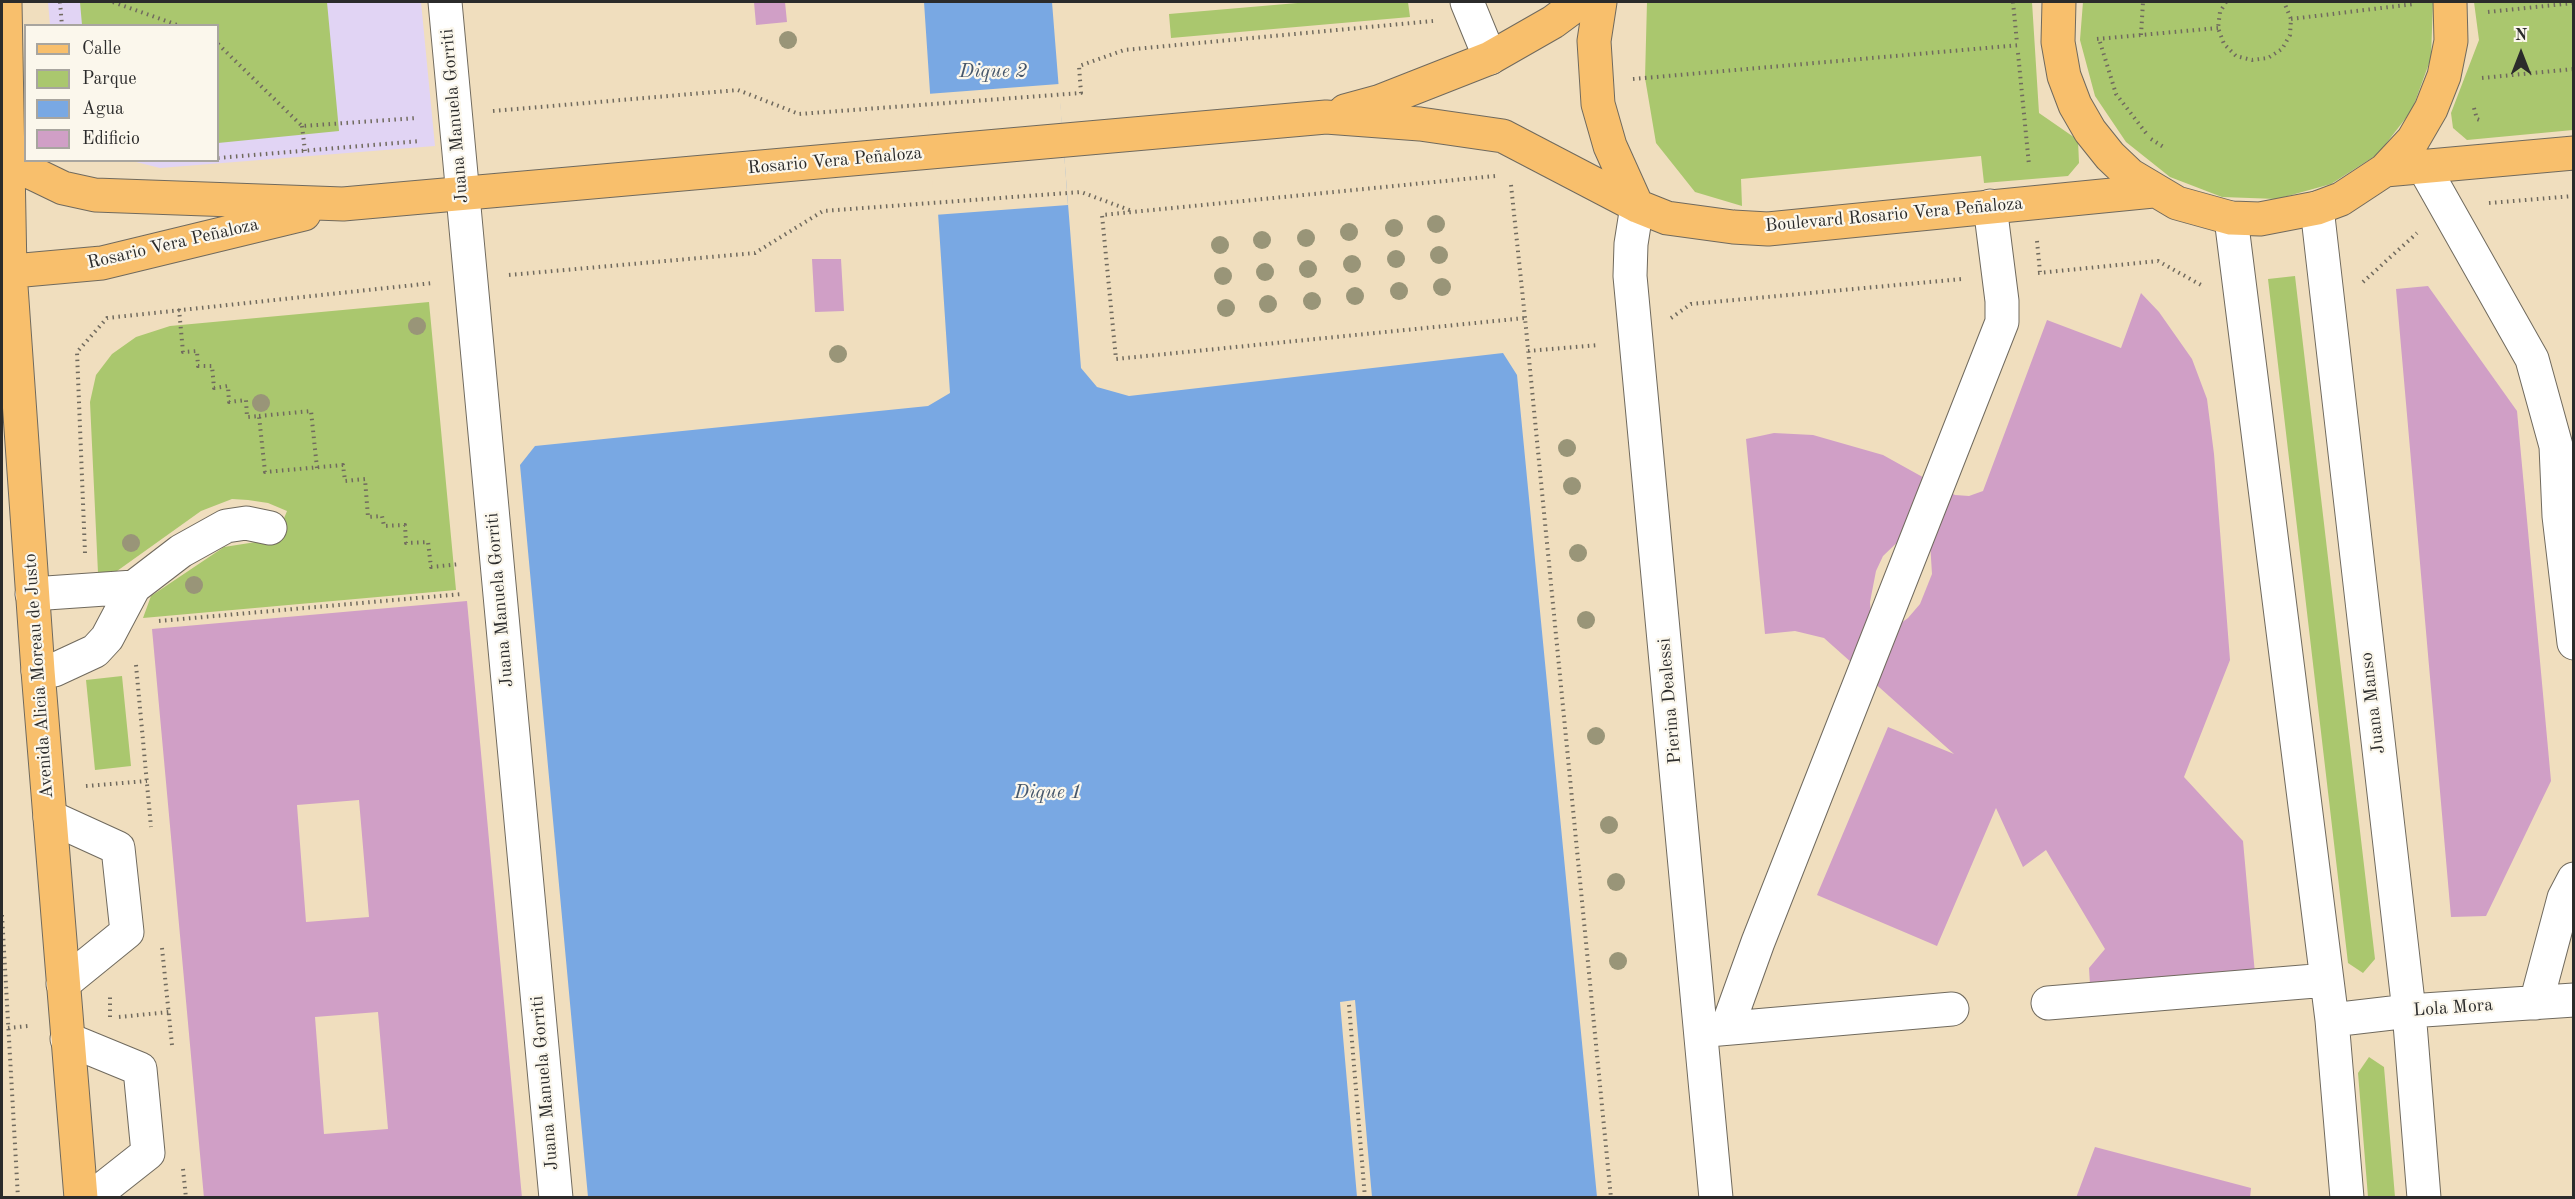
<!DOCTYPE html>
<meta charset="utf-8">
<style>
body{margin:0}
#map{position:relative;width:2575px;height:1199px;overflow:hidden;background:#f0debe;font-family:"Old Standard TT",serif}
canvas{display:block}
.frame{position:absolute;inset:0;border:3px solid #2b2b2b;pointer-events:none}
.legend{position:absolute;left:24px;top:24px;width:195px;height:138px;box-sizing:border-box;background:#fbf7ec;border:2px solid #a8a59f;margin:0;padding:8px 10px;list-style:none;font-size:18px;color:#2b2b2b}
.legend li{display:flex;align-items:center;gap:12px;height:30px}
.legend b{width:30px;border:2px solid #a8a59f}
.north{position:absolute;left:2491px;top:24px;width:60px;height:60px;-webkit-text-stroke:4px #fbf7ec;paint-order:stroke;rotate:0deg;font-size:16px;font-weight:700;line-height:24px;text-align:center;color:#2b2b2b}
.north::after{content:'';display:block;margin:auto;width:21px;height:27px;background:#2b2b2b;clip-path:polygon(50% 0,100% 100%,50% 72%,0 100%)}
</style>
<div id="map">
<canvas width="2575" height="1199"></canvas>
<div class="frame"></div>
<ul class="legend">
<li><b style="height:8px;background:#f8bf6c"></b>Calle</li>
<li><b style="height:16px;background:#aac76e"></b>Parque</li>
<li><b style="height:16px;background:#79a8e3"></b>Agua</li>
<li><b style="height:16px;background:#d09fc6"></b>Edificio</li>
</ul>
<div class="north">N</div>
</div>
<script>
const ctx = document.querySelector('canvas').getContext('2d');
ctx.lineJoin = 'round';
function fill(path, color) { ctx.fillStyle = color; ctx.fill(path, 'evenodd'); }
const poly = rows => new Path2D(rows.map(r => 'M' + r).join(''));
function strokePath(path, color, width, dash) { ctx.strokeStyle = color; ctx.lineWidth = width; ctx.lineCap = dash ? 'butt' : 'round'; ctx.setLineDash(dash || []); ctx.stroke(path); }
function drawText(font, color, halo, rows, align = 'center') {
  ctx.font = font + ' "Old Standard TT",serif'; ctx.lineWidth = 4.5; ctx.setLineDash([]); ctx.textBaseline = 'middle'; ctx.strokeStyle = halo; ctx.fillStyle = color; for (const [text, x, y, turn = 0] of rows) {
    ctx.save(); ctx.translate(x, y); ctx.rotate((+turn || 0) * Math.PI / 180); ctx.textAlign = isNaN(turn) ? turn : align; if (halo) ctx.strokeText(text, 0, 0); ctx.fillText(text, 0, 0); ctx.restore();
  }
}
const built = poly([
 [48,2,421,2,435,146,160,168,132,161,218,160,218,26,50,25]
]);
const green = poly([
 [80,2,327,2,339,131,218,143,218,26,82,25],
 [1309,2,1408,2,1410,17,1171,38,1169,14],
 [1647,2,2032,2,2039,113,2078,140,2079,163,2068,176,1984,183,1981,156,1741,179,1742,206,1695,192,1656,143,1645,78],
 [2083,2,2433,2,2431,58,2412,110,2378,154,2331,184,2277,199,2222,197,2170,177,2126,142,2095,96,2080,40],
 [2474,2,2573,2,2573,130,2467,140,2453,128,2451,113,2479,40],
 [2295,276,2375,959,2363,973,2348,963,2268,279],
 [429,302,456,590,143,618,151,596,224,547,256,542,273,545,287,511,268,503,248,500,232,499,201,511,117,571,98,573,90,402,96,375,112,354,136,337,170,326],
 [122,676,131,766,95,770,86,680],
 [2369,1057,2384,1067,2395,1197,2368,1197,2358,1073]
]);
const water = poly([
 [924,2,1052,2,1081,368,1097,387,1129,396,1503,353,1517,375,1597,1197,588,1197,520,465,535,446,928,406,950,393]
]);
const pier = poly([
 [1059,84,1068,205,934,215,927,94],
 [1355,1000,1368,1152,1372,1197,1357,1197,1340,1002]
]);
const building = poly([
 [754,2,785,2,787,22,756,25],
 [812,259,841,259,844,311,815,312],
 [2428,286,2517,411,2551,781,2486,916,2451,917,2396,289],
 [2141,293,2159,312,2192,359,2207,399,2214,454,2230,660,2184,777,2243,841,2255,974,2090,985,2089,968,2105,949,2046,850,2023,867,1996,808,1937,946,1817,895,1888,727,1954,754,1824,638,1795,631,1765,634,1746,439,1774,433,1813,435,1883,455,1955,495,1969,496,1983,491,2047,320,2121,348],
 [1907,533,1930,542,1932,574,1920,604,1908,618,1894,628,1871,617,1870,602,1876,571,1883,556],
 [467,601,522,1198,204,1198,152,629],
 [359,800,369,917,306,922,297,805],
 [378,1012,388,1129,324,1134,315,1017],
 [2095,1147,2251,1188,2250,1198,2076,1198]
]);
const path = poly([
 [60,2,62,26],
 [113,2,180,26],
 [2013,2,2017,43],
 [2226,2,2220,12,2218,28,2224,44,2236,56,2252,60,2268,58,2282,49,2290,35,2291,19,2284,2],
 [2488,12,2574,3],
 [2291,19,2414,4],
 [2141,35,2143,2],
 [2097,39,2218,28],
 [2100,42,2116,94,2146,133],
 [218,44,302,126,417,118],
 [2018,53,2029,165],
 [2482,78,2574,69],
 [1633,79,2020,45],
 [2474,108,2477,119,2482,121],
 [493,111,738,90,799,114,1081,93,1079,66,1124,50,1433,21],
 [302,126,305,151],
 [2151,139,2165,148],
 [218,158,420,141],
 [1495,176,1102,215,1116,359,1525,318,1611,1198],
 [1511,185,1525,318],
 [2489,203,2574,196],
 [2037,241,2040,272],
 [2038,273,2158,261,2201,285],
 [509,275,755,253,823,211,1081,192,1132,211],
 [2363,282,2417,233],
 [179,309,183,352,197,351,198,366,212,366,214,388,228,386,229,402,246,400,247,417,259,416,265,472,343,465,345,481,365,479,368,517,382,516,384,526,405,525,406,543,428,542,431,567,460,564],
 [1671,318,1691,304,1962,279],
 [1528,351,1599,345],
 [259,416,311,411,317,468],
 [85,553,77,352,107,318,433,283],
 [159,621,462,594],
 [136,665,151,827],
 [86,786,147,781],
 [2,915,18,1198],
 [162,948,172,1045],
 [1349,1005,1365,1198],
 [110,1017,110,994],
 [119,1017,169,1012],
 [8,1028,28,1026],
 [183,1169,186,1198]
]);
const minor = poly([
 [445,2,556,1198],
 [1467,2,1490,58],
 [2423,166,2532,359,2556,446,2559,516,2574,643],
 [1637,206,1631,244,1630,276,1716,1198],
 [2317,208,2409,1011,2424,1198],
 [2231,218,2332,1020,2347,1198],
 [32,594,134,587],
 [38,671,54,670,95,651,107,638,134,587,181,551,226,526,246,523,270,528],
 [50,817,118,848,127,932,63,984],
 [2048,1003,2327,980],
 [2536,1003,2564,898,2574,879],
 [2332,1020,2409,1011,2574,1000],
 [1727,1028,1758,942,2002,322,2002,301,1990,206],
 [1708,1030,1952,1009],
 [67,1039,140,1069,148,1153,91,1198]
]);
const major = poly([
 [5,2,10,272,38,671,81,1198],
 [1600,2,1594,41,1598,104,1610,146,1637,206],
 [2059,2,2058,42,2064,76,2075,105,2090,131,2110,156,2130,175,2177,203,2231,218,2260,219,2317,208,2341,199,2385,170,2413,140,2431,109,2444,76,2451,41,2450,2],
 [1345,111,1378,102,1490,58,1553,22,1580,2],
 [6,154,34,174,63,188,95,195,343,204,1326,117,1420,124,1503,136,1637,206,1667,218,1733,227,1768,229,2153,191],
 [2385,170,2574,153],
 [2,272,102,263,304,214]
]);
const trees = [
 [788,40],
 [1436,224],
 [1394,228],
 [1349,232],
 [1306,238],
 [1262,240],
 [1220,245],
 [1439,255],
 [1396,259],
 [1352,264],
 [1308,269],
 [1265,272],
 [1223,276],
 [1442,287],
 [1399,291],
 [1355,296],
 [1312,301],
 [1268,304],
 [1226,308],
 [417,326],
 [838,354],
 [261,403],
 [1567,448],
 [1572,486],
 [131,543],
 [1578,553],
 [194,585],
 [1586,620],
 [1596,736],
 [1609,825],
 [1616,882],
 [1618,961]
];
const streetNames = [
 ["Juana Manuela Gorriti",455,116,-95],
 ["Rosario Vera Peñaloza",835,161,-5],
 ["Boulevard Rosario Vera Peñaloza",1894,215,-5],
 ["Rosario Vera Peñaloza",173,244,-13],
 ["Juana Manuela Gorriti",500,600,-95],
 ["Avenida Alicia Moreau de Justo",39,676,-94],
 ["Pierina Dealessi",1670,701,-95],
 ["Juana Manso",2373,703,-97],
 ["Lola Mora",2453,1008,-4],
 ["Juana Manuela Gorriti",545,1083,-95]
];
const waterNames = [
 ["Dique 2",993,72],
 ["Dique 1",1048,793]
];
fill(built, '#e1d4f4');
fill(green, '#aac76e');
fill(water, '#79a8e3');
fill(pier, '#f0debe');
fill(building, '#d09fc6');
strokePath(minor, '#706a5e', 35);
strokePath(major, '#706a5e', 35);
strokePath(path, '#706a5e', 4, [1.5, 4.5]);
strokePath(minor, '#fff', 33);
strokePath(major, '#f8bf6c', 33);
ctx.fillStyle = '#999578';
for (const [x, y] of trees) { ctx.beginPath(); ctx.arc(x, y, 9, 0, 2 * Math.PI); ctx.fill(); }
drawText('18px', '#2b2b2b', '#fbf7ec', streetNames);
drawText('italic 20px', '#46576b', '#fbf7ec', waterNames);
</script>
